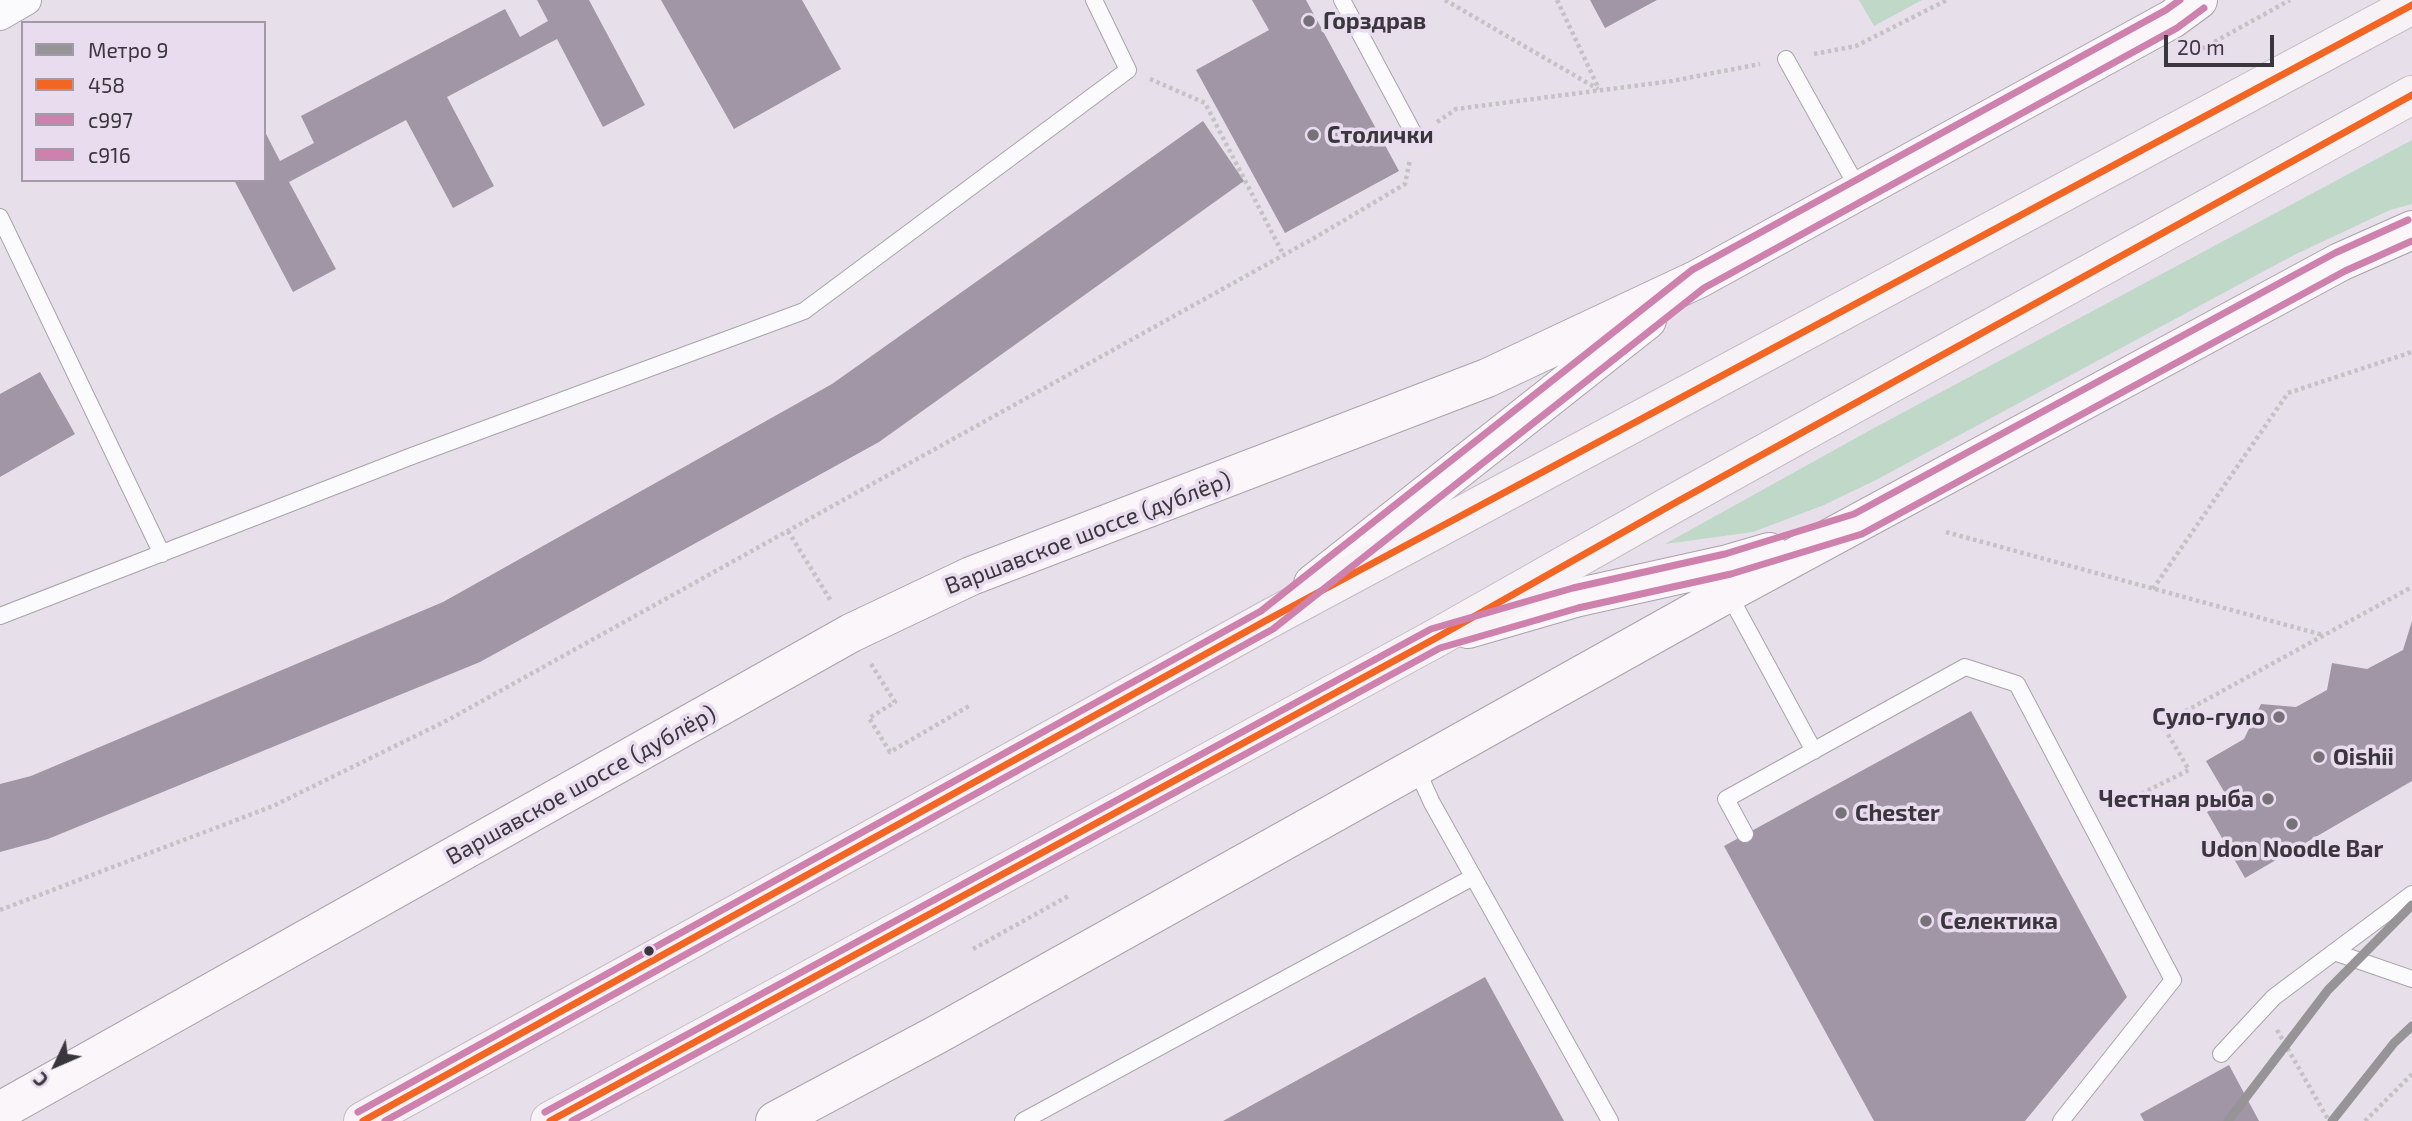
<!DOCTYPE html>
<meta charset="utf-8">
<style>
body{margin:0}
#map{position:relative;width:2412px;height:1121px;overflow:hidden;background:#e7e0ea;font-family:"Exo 2",sans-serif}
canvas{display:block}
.legend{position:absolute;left:21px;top:21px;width:245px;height:161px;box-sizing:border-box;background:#e8dcee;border:2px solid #a29aa7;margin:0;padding:9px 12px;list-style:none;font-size:21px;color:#3a363d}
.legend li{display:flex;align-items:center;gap:14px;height:35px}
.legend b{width:35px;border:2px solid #a29aa7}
.north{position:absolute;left:21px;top:1030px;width:70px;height:70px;-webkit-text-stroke:5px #e8dcee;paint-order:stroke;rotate:226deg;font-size:19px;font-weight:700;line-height:28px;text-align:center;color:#3a363d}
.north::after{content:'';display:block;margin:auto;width:24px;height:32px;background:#3a363d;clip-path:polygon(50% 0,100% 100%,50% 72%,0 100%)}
.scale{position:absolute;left:2164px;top:35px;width:110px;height:32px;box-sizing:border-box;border:4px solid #3a363d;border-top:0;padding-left:9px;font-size:21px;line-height:24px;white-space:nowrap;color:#3a363d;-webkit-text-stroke:5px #e8dcee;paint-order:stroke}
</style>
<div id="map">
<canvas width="2412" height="1121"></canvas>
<ul class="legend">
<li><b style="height:9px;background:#969496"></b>Метро 9</li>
<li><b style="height:9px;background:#f26522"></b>458</li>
<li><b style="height:9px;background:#ce81ad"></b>с997</li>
<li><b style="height:9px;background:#ce81ad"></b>с916</li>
</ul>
<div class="north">С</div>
<div class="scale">20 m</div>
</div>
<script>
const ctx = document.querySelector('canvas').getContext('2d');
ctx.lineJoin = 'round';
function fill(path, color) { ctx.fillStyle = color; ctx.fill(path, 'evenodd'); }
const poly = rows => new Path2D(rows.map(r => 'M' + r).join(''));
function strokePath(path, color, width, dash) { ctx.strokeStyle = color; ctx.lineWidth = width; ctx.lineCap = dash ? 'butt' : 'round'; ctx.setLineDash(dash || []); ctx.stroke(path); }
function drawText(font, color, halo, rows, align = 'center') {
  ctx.font = font + ' "Exo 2",sans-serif'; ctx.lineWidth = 7; ctx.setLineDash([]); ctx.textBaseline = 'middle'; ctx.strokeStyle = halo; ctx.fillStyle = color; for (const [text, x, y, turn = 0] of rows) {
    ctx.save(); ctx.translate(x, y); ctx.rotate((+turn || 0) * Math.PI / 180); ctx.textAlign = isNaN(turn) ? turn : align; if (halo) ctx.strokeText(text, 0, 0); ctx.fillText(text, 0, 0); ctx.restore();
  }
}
const green = poly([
 [1859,0,1922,0,1874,26],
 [2412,140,2412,204,2390,210,2294,255,1876,480,1824,505,1753,532,1665,544,1874,428]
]);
const building = poly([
 [537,0,589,0,645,105,603,127,557,39,447,97,494,186,453,208,406,120,289,182,336,269,293,292,234,180,264,180,264,130,280,161,314,143,301,116,505,9,520,37,548,21],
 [661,0,802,0,841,69,734,129],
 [1252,0,1306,0,1399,171,1285,233,1196,70,1269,30],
 [1590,0,1657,0,1605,28],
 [1203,121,1244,181,879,442,480,662,48,839,0,852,0,784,31,776,443,602,832,384],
 [40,372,75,434,0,477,0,394],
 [2412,621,2412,781,2245,878,2207,812,2229,800,2206,761,2244,739,2261,704,2296,707,2327,690,2332,663,2367,669,2403,650],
 [1971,711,2127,997,2025,1121,1874,1121,1724,846],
 [1485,977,1564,1121,1223,1121],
 [2229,1065,2259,1121,2144,1121,2140,1114]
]);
const path = poly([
 [1445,0,1598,89],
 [1557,0,1599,89],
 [2196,52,2290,0],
 [1814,54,1856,46,1947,0],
 [1150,79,1205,103,1283,254],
 [1437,122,1456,109,1672,81,1760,64],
 [788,531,831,601],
 [1946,532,2323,635],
 [2153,589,2288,393,2412,352],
 [871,664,895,702,869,718,890,752,969,706],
 [2110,809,2189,770,2162,724,2412,587],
 [0,910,273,806,448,720,1316,237,1405,184,1410,160],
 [973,949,1070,895],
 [2277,1030,2329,1121],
 [2365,1121,2412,1074]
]);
const lane = poly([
 [1342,0,1415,136],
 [1786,59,1859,190],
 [0,217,162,554],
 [1728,593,1814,751],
 [0,616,412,456,804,311,1128,70,1094,0],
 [1416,768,1432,803,1610,1121],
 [1745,834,1726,799,1965,667,2017,684,2173,980,2061,1121],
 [2334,952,2412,979],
 [2221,1054,2274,997,2412,894],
 [1023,1121,1473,877]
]);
const street = poly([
 [0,15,26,0]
]);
const secondary = poly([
 [1313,584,1647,320],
 [1468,629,1575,598,1728,564,1769,552],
 [0,1111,851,633,971,576,1487,378,1698,279,2172,19,2198,0],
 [775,1121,938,1034,1728,593,2340,262,2412,230]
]);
const primary = poly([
 [363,1121,1267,620,2412,5],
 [550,1121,1436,638,1673,504,2412,95]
]);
const bus1 = poly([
 [363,1121,1267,620,2412,5],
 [550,1121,1436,638,1673,504,2412,95]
]);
const bus2 = poly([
 [385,1121,1273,629,1704,288,2177,28,2204,8],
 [572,1121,1440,648,1578,608,1731,574,1862,534,2345,271,2412,241]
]);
const bus3 = poly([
 [358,1112,1261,611,1692,270,2166,10,2180,0],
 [545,1112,1431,629,1573,588,1725,554,1854,514,2335,253,2408,220]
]);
const metro1 = poly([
 [2228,1121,2328,990,2412,905],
 [2332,1121,2394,1043,2412,1026]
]);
const markers = [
 [1309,21,7,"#77727a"],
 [1313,135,7,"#77727a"],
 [2279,717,7,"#77727a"],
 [2319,757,7,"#77727a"],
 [2268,799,7,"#77727a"],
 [1841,813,7,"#77727a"],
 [2292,824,7,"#77727a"],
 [1926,921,7,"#77727a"],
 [649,951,6,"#3a363d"]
];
const poiNames = [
 ["Горздрав",1323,21],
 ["Столички",1327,135],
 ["Суло-гуло",2265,717,"right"],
 ["Oishii",2333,757],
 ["Честная рыба",2254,799,"right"],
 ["Chester",1855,813],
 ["Udon Noodle Bar",2292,849,"center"],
 ["Селектика",1940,921]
];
const streetNames = [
 ["Варшавское шоссе (дублёр)",1088,533,-21],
 ["Варшавское шоссе (дублёр)",581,785,-29]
];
fill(green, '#bfd8c8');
fill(building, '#a096a5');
strokePath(lane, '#a8a3ab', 18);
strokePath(street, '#a8a3ab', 32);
strokePath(secondary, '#a8a3ab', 40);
strokePath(primary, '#c6bcc5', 40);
strokePath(path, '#c4c2c5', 4.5, [3.5, 3.5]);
strokePath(lane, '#fbfafc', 16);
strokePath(street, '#fbfafc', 30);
strokePath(secondary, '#faf6f9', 38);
strokePath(primary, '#f6f2f6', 38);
strokePath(bus1, '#f26522', 7);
strokePath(bus2, '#ce81ad', 7);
strokePath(bus3, '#ce81ad', 7);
strokePath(metro1, '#969496', 9);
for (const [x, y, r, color] of markers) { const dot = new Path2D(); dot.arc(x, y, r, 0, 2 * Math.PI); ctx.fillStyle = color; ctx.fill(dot); strokePath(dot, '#e8dcee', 2.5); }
drawText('bold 23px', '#3a363d', '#e8dcee', poiNames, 'left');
drawText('23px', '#3a363d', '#e8dcee', streetNames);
</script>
